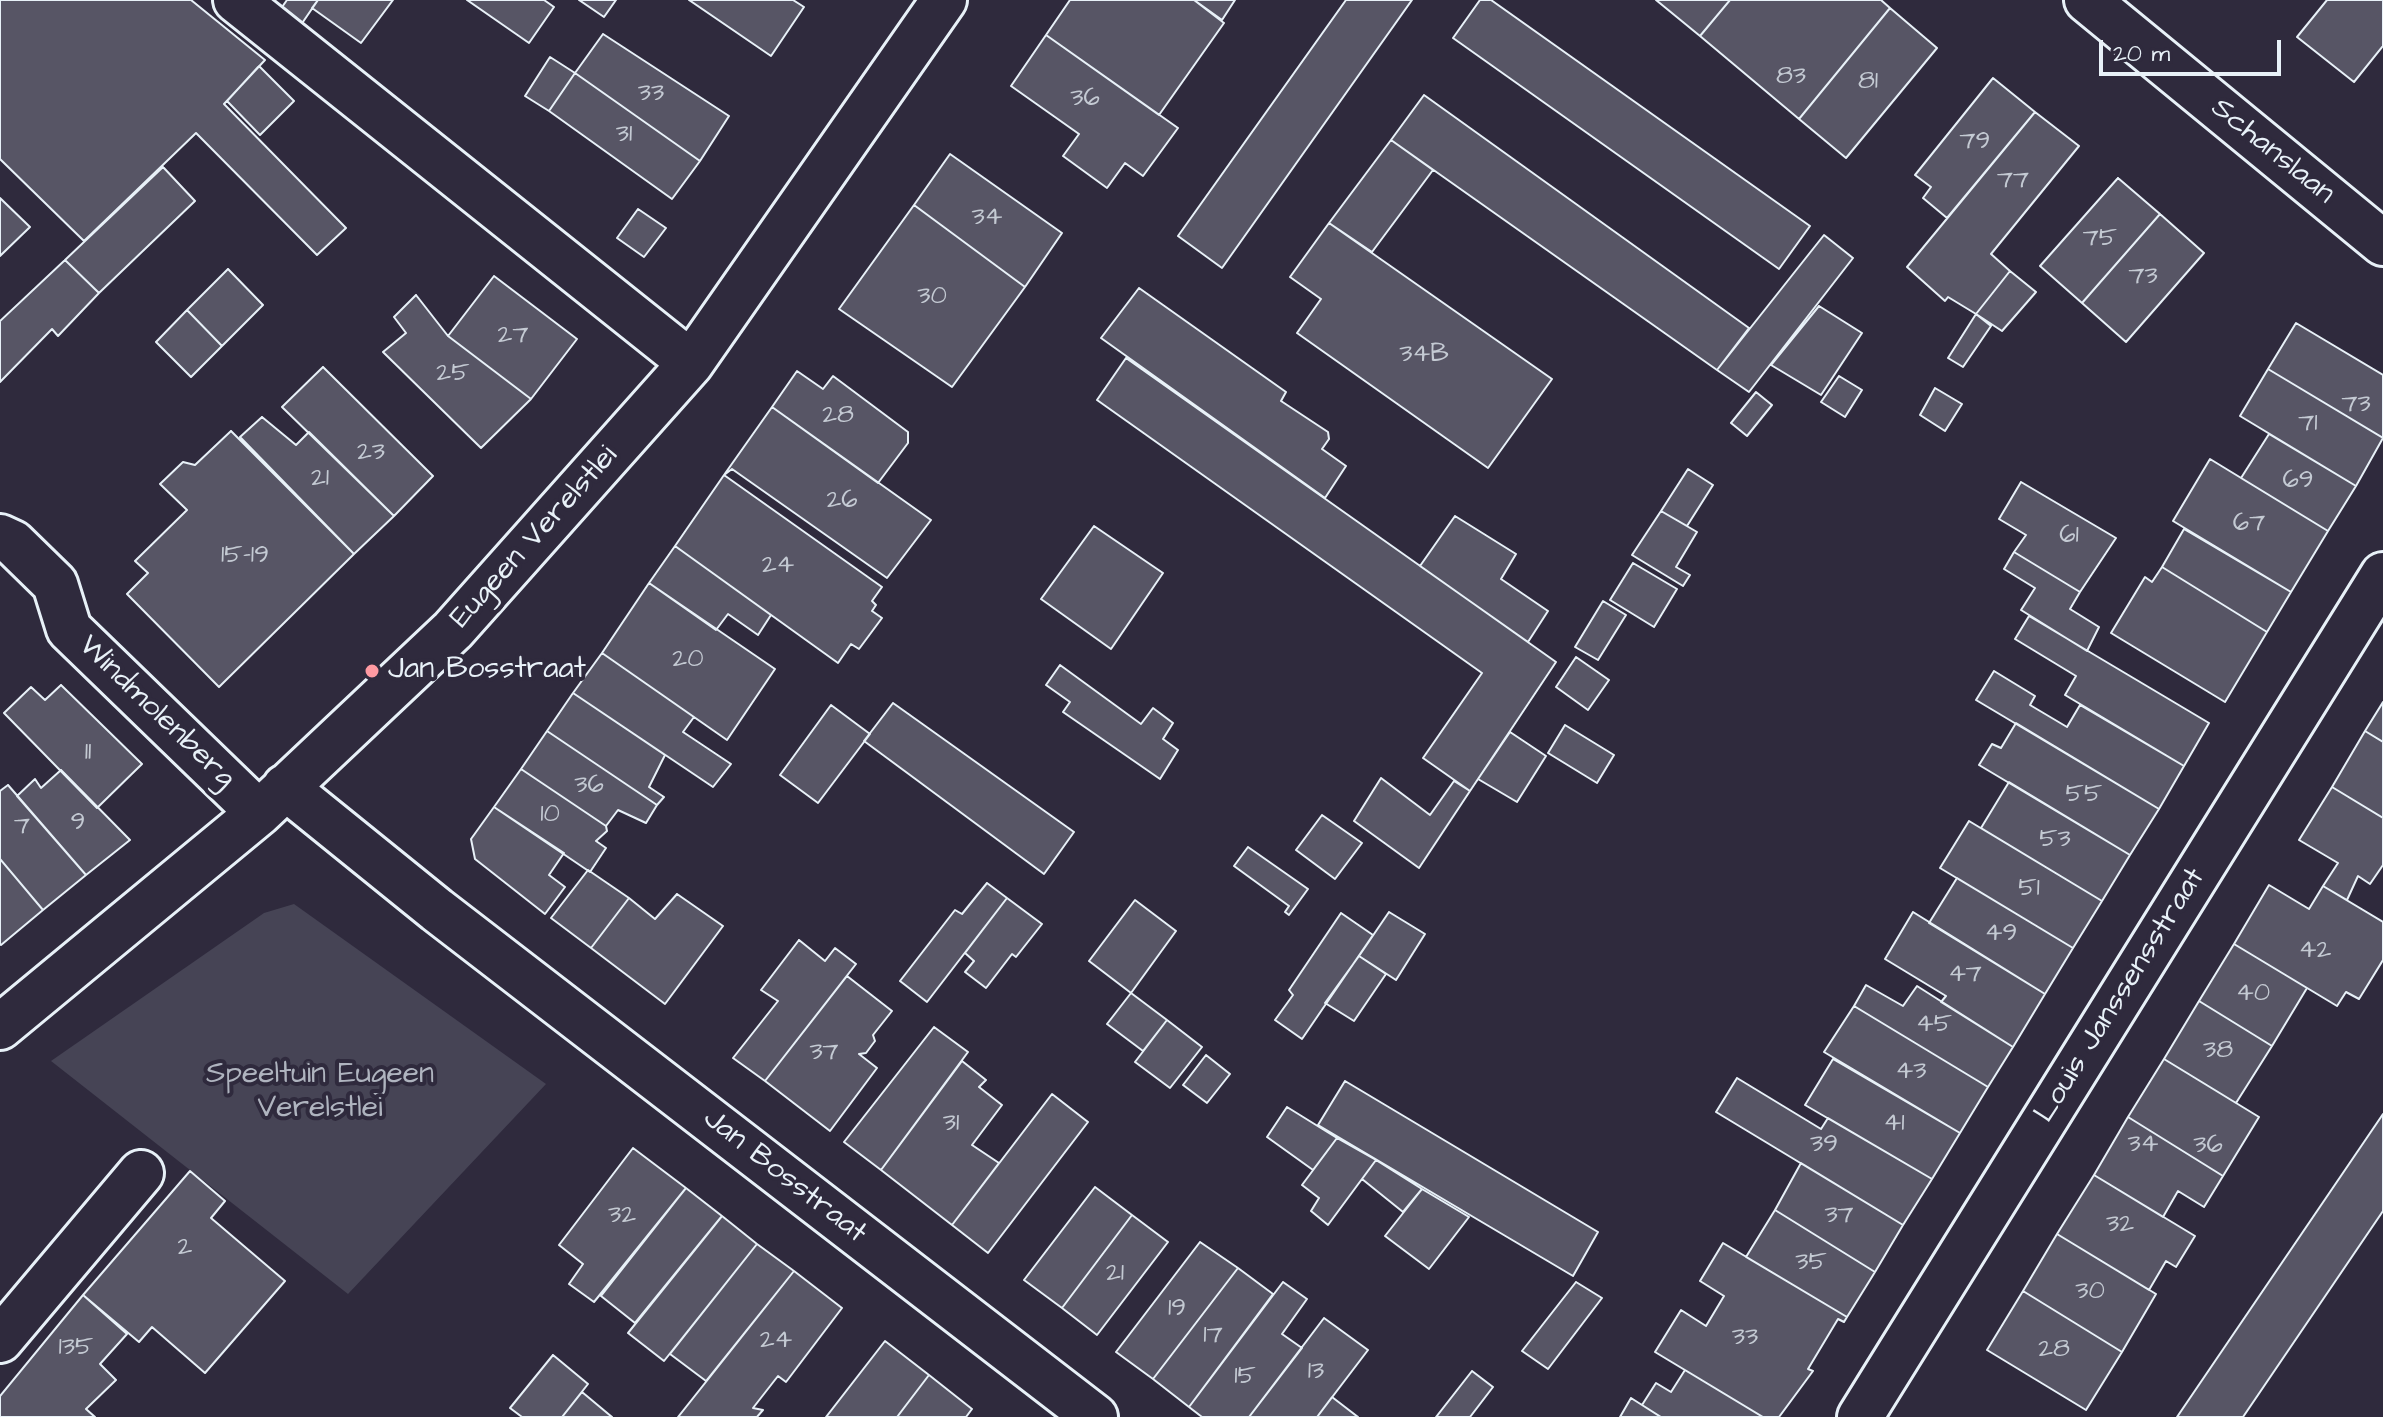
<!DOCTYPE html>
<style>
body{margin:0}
#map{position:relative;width:2383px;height:1417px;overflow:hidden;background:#2f2a3d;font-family:"Architects Daughter",sans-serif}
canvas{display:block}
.scale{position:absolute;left:2099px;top:40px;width:182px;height:36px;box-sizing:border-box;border:4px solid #e8f1f8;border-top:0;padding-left:10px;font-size:24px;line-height:28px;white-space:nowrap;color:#e8f1f8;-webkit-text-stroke:6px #2f2a3d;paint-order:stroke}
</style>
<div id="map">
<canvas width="2383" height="1417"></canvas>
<div class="scale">20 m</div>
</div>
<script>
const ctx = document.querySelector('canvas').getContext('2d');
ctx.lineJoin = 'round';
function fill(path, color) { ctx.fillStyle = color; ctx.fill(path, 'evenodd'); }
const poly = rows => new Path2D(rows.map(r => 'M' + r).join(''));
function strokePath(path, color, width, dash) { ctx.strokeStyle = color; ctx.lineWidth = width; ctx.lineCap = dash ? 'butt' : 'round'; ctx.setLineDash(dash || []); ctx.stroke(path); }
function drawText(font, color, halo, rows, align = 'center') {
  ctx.font = font + ' "Architects Daughter",sans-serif'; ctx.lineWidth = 8; ctx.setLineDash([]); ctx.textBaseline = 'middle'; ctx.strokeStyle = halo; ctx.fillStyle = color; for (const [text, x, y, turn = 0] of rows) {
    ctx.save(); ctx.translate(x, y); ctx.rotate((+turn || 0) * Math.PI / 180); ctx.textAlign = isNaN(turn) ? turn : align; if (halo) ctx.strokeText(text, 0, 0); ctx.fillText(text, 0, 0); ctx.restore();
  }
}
const green = poly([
 [294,904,546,1084,348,1294,51,1061,264,913]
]);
const building = poly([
 [0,0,191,0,265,60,224,104,346,228,317,255,196,133,84,241,0,159,0,0],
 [287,0,318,0,294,35,273,20,287,0],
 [318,0,393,0,361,43,312,8,318,0],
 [467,0,544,0,554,7,529,43,467,0],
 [579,0,616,0,604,17,579,0],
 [689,0,793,0,804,7,771,56,689,0],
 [1070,0,1194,0,1224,23,1159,115,1046,35,1070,0],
 [1194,0,1235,0,1222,20,1194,0],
 [1346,0,1412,0,1222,268,1178,236,1346,0],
 [1480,0,1491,0,1810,226,1779,269,1453,38,1480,0],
 [1656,0,1730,0,1700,36,1656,0],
 [1730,0,1881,0,1890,8,1799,119,1700,36,1730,0],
 [2327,0,2383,0,2383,46,2354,82,2297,37,2327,0],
 [1890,8,1937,48,1846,158,1799,119,1890,8],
 [603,34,729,116,700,161,575,73,603,34],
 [1046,35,1178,128,1143,176,1125,163,1107,188,1063,156,1079,134,1011,86,1046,35],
 [550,57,575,73,549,111,525,96,550,57],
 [259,66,294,101,260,135,227,101,259,66],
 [575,73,700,161,672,199,549,111,575,73],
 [1993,78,2035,112,1947,218,1923,198,1931,187,1915,175,1993,78],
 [1424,95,1749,328,1717,370,1391,140,1424,95],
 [2035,112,2079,146,1991,254,2010,271,1976,314,1948,297,1945,301,1907,267,2035,112],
 [1391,140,1433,170,1372,252,1329,223,1391,140],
 [950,154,1062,233,1025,287,914,205,950,154],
 [163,167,195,201,99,293,65,260,163,167],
 [2118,178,2160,214,2082,303,2040,266,2118,178],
 [0,198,30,227,0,256,0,198],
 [914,205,1025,287,952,387,839,309,914,205],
 [638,209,666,228,644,257,617,238,638,209],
 [2160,214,2204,253,2126,342,2082,303,2160,214],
 [1329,223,1552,379,1488,468,1297,333,1321,299,1290,277,1329,223],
 [1824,235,1853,258,1749,392,1717,370,1824,235],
 [65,260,99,293,58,336,52,329,0,382,0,321,65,260],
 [228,269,263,305,222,346,187,310,228,269],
 [2010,271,2036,292,2002,331,1976,314,2010,271],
 [494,276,577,339,531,399,448,336,494,276],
 [1139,288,1286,392,1281,401,1328,432,1329,439,1322,449,1346,466,1325,498,1101,338,1139,288],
 [416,295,448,336,531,399,481,448,383,352,406,333,394,317,416,295],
 [1819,306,1862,333,1821,395,1771,365,1819,306],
 [187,310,222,346,191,377,156,342,187,310],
 [1976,314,1991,326,1963,367,1948,358,1976,314],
 [2296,323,2383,375,2383,438,2268,369,2296,323],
 [1126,358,1556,662,1470,791,1423,758,1482,673,1097,400,1126,358],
 [323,367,433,476,394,516,282,407,323,367],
 [2268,369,2383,438,2356,486,2240,416,2268,369],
 [797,371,823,389,833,376,908,432,908,443,878,483,772,407,797,371],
 [1839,376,1862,390,1845,417,1821,402,1839,376],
 [1935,388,1962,404,1945,431,1920,415,1935,388],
 [1756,392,1772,405,1747,436,1731,423,1756,392],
 [772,407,931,520,887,578,732,469,724,475,772,407],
 [262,417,296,445,309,432,394,516,354,554,240,437,262,417],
 [231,431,354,554,219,687,127,594,148,573,135,561,187,510,160,484,183,462,195,465,231,431],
 [2269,434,2356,486,2328,531,2241,478,2269,434],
 [2210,459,2328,531,2291,592,2173,521,2210,459],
 [1688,469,1713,485,1687,526,1661,511,1688,469],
 [724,475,882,587,872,601,876,605,872,611,882,618,859,649,851,644,838,663,675,546,724,475],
 [2021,482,2116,538,2080,592,2014,552,2026,535,1999,519,2021,482],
 [1661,511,1697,532,1676,567,1690,575,1683,586,1632,555,1661,511],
 [1455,516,1516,554,1501,579,1548,611,1528,642,1420,566,1455,516],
 [1094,526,1163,573,1111,649,1041,599,1094,526],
 [2184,529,2291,592,2267,632,2162,567,2184,529],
 [675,546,771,615,758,635,728,614,716,630,649,583,675,546],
 [2014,552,2080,592,2070,609,2099,627,2087,651,2021,610,2035,588,2004,569,2014,552],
 [1633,563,1677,589,1654,627,1610,600,1633,563],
 [2162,567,2267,632,2225,702,2111,633,2145,577,2152,582,2162,567],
 [649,583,775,669,727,740,602,653,649,583],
 [1603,601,1626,615,1598,660,1575,647,1603,601],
 [2029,616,2209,723,2184,766,2065,695,2076,676,2015,639,2029,616],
 [602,653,694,717,683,732,731,764,713,787,573,693,602,653],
 [1576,657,1609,680,1588,710,1556,687,1576,657],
 [1060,665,1141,724,1153,708,1173,723,1163,739,1178,750,1160,779,1063,712,1070,702,1046,685,1060,665],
 [1994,671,2035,696,2030,705,2067,727,2080,705,2184,766,2159,809,1976,700,1994,671],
 [61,685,142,764,97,808,4,713,31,687,45,700,61,685],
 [573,693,665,755,649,787,664,797,657,805,547,731,573,693],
 [2383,702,2383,742,2365,731,2383,702],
 [893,703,1074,832,1044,874,864,741,893,703],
 [831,705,870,734,818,803,780,775,831,705],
 [2016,723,2159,809,2130,855,1979,765,1992,744,2001,748,2016,723],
 [1565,725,1614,755,1597,783,1548,753,1565,725],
 [547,731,657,805,646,823,618,810,606,826,521,769,547,731],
 [2365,731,2383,742,2383,818,2332,787,2365,731],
 [1510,732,1546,756,1517,802,1478,779,1510,732],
 [521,769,606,826,607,831,596,841,606,848,590,872,494,807,521,769],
 [61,770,130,840,86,875,17,796,35,779,41,788,61,770],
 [1381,778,1430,815,1454,781,1470,791,1419,868,1354,821,1381,778],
 [2009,782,2130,855,2102,901,1981,828,2009,782],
 [8,785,86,875,43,910,0,859,0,791,8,785],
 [2332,787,2383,818,2383,865,2370,884,2358,876,2347,900,2323,886,2338,863,2299,840,2332,787],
 [494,807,564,853,549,875,565,887,545,914,475,859,471,839,494,807],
 [1322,815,1362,843,1335,879,1296,850,1322,815],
 [1969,821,2102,901,2073,948,1940,868,1969,821],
 [1248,847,1308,889,1289,915,1285,912,1289,906,1234,866,1248,847],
 [0,859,43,910,1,945,0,944,0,859],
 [588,870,629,898,591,948,551,918,588,870],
 [1957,878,2073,948,2045,994,1929,923,1957,878],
 [987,883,1007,898,927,1002,900,981,955,910,962,914,987,883],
 [2269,885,2309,909,2323,886,2383,922,2383,960,2359,999,2346,992,2337,1006,2234,944,2269,885],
 [677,894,723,926,665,1004,591,948,629,898,655,919,677,894],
 [1007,898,1042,924,1016,957,1012,954,986,988,965,972,974,961,965,953,1007,898],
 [1135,900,1176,931,1131,993,1089,961,1135,900],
 [1389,912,1425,934,1396,980,1359,956,1389,912],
 [1913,912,2045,994,2013,1047,1941,1002,1946,996,1885,959,1913,912],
 [1341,913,1373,935,1302,1039,1275,1020,1293,995,1289,990,1341,913],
 [799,940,825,961,835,948,856,964,765,1081,733,1058,778,1001,761,990,799,940],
 [2234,944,2307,988,2272,1046,2199,1001,2234,944],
 [1359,956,1386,974,1354,1021,1325,1003,1359,956],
 [847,976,892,1011,873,1035,875,1041,866,1053,859,1054,877,1068,830,1131,765,1081,847,976],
 [1866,985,1903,1006,1917,986,2013,1047,1988,1087,1854,1006,1866,985],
 [1131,993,1167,1020,1143,1051,1107,1024,1131,993],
 [2199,1001,2272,1046,2236,1103,2164,1059,2199,1001],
 [1854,1006,1988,1087,1960,1133,1824,1052,1854,1006],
 [1167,1020,1202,1047,1170,1088,1135,1062,1167,1020],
 [934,1027,968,1052,881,1170,844,1142,934,1027],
 [1206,1055,1230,1074,1207,1103,1183,1085,1206,1055],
 [1833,1059,1960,1133,1932,1179,1805,1105,1833,1059],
 [2164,1059,2259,1117,2223,1176,2128,1117,2164,1059],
 [962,1061,986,1080,979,1087,1002,1105,972,1145,999,1163,952,1225,881,1170,962,1061],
 [1737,1078,1821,1129,1828,1118,1932,1179,1903,1225,1716,1112,1737,1078],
 [1345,1081,1598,1232,1573,1276,1318,1125,1345,1081],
 [1052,1094,1088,1122,988,1253,952,1225,1052,1094],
 [1287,1107,1337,1138,1313,1170,1267,1137,1287,1107],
 [2383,1114,2383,1211,2243,1417,2177,1417,2383,1114],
 [2128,1117,2223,1176,2204,1207,2178,1191,2163,1217,2094,1175,2128,1117],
 [1337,1138,1376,1160,1328,1225,1311,1211,1319,1198,1302,1185,1337,1138],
 [633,1148,686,1188,594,1302,569,1284,583,1264,559,1245,633,1148],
 [1376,1160,1422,1189,1403,1212,1362,1179,1376,1160],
 [1801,1163,1903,1225,1875,1272,1775,1210,1801,1163],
 [190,1171,225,1201,211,1218,285,1281,205,1373,152,1327,139,1342,83,1295,190,1171],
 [2094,1175,2195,1236,2176,1267,2166,1261,2149,1290,2057,1234,2094,1175],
 [1095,1187,1132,1215,1062,1308,1024,1280,1095,1187],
 [686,1188,722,1216,635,1323,601,1296,686,1188],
 [1422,1189,1469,1217,1429,1269,1385,1236,1422,1189],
 [1775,1210,1875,1272,1847,1317,1746,1257,1775,1210],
 [1132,1215,1168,1242,1097,1335,1062,1308,1132,1215],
 [722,1216,757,1244,664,1361,628,1333,722,1216],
 [2057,1234,2156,1294,2122,1352,2023,1291,2057,1234],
 [1200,1242,1238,1268,1153,1379,1116,1352,1200,1242],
 [1723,1243,1847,1317,1844,1322,1838,1319,1808,1369,1813,1371,1779,1417,1763,1417,1655,1352,1681,1310,1706,1326,1724,1296,1700,1281,1723,1243],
 [757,1244,794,1271,706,1381,670,1354,757,1244],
 [1238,1268,1273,1294,1189,1407,1153,1379,1238,1268],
 [794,1271,842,1308,786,1382,778,1376,753,1408,763,1410,757,1417,678,1417,794,1271],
 [1283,1282,1307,1299,1282,1334,1302,1348,1249,1417,1202,1417,1189,1407,1283,1282],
 [1576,1282,1602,1298,1548,1369,1522,1351,1576,1282],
 [2023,1291,2122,1352,2086,1410,1987,1350,2023,1291],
 [83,1295,127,1334,100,1364,116,1380,86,1409,95,1417,0,1417,0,1396,83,1295],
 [1324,1318,1368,1350,1317,1417,1249,1417,1324,1318],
 [885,1341,929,1375,897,1417,826,1417,885,1341],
 [553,1355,588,1384,562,1417,522,1417,510,1408,553,1355],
 [1685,1370,1763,1417,1661,1417,1642,1405,1656,1383,1671,1392,1685,1370],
 [1472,1371,1493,1387,1470,1417,1436,1417,1472,1371],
 [929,1375,972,1409,966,1417,897,1417,929,1375],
 [582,1392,612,1417,562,1417,582,1392],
 [1332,1397,1358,1417,1317,1417,1332,1397],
 [1631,1398,1642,1405,1661,1417,1620,1417,1631,1398]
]);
const minor = poly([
 [236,0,691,363],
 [2087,0,2383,243],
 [0,537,13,543,55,584,69,629,259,813],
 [285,787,437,910,1095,1417],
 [0,1027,259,813,453,630,691,363,944,0],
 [0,1340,141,1173],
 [1860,1417,2383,575]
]);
const markers = [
 [372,671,8,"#ff9aa2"]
];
const numberNames = [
 ["83",1791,78],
 ["81",1868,83],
 ["33",651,95],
 ["36",1085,100],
 ["31",624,136],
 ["79",1975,143],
 ["77",2013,182],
 ["34",987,219],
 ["75",2100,240],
 ["73",2143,278],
 ["30",932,298],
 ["27",513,337],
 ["34B",1424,356],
 ["25",453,375],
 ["73",2356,406],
 ["28",838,417],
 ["71",2308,425],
 ["23",371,454],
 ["21",320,480],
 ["69",2298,482],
 ["26",842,502],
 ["67",2249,525],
 ["61",2069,537],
 ["15-19",245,557],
 ["24",778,567],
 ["20",688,661],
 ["11",88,754],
 ["36",589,787],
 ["55",2084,796],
 ["10",550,816],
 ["9",78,824],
 ["7",22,828],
 ["53",2055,841],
 ["51",2029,890],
 ["49",2001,935],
 ["42",2315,952],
 ["47",1965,976],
 ["40",2253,995],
 ["45",1934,1026],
 ["38",2218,1052],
 ["37",824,1054],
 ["43",1911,1073],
 ["31",951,1125],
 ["41",1894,1125],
 ["39",1824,1146],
 ["34",2143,1146],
 ["36",2208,1147],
 ["32",622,1217],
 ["37",1839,1217],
 ["32",2120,1226],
 ["2",185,1249],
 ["35",1811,1264],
 ["21",1115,1275],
 ["30",2090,1293],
 ["19",1177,1310],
 ["17",1213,1337],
 ["33",1745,1339],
 ["24",776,1342],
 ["135",76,1349],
 ["28",2054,1351],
 ["13",1316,1373],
 ["15",1245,1378]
];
const streetNames = [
 ["Schanslaan",2272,152,39],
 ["Eugeen Verelstlei",535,538,-48],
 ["Windmolenberg",156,713,44],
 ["Louis Janssensstraat",2121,996,-58],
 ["Jan Bosstraat",784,1177,38]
];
const poiNames = [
 ["Jan Bosstraat",388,671]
];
const parkNames = [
 ["Speeltuin Eugeen",320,1076],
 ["Verelstlei",320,1110]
];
fill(green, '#464455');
fill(building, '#575565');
strokePath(building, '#e8f1f8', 2);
strokePath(minor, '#e8f1f8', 50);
strokePath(minor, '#2f2a3d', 44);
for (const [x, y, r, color] of markers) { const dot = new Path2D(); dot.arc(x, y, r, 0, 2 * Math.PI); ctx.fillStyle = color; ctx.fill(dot); strokePath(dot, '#2f2a3d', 3); }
drawText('26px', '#c4cad3', null, numberNames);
drawText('30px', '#e8f1f8', '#2f2a3d', streetNames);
drawText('30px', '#e8f1f8', '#2f2a3d', poiNames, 'left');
drawText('30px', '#afb4bf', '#2f2a3d', parkNames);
</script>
